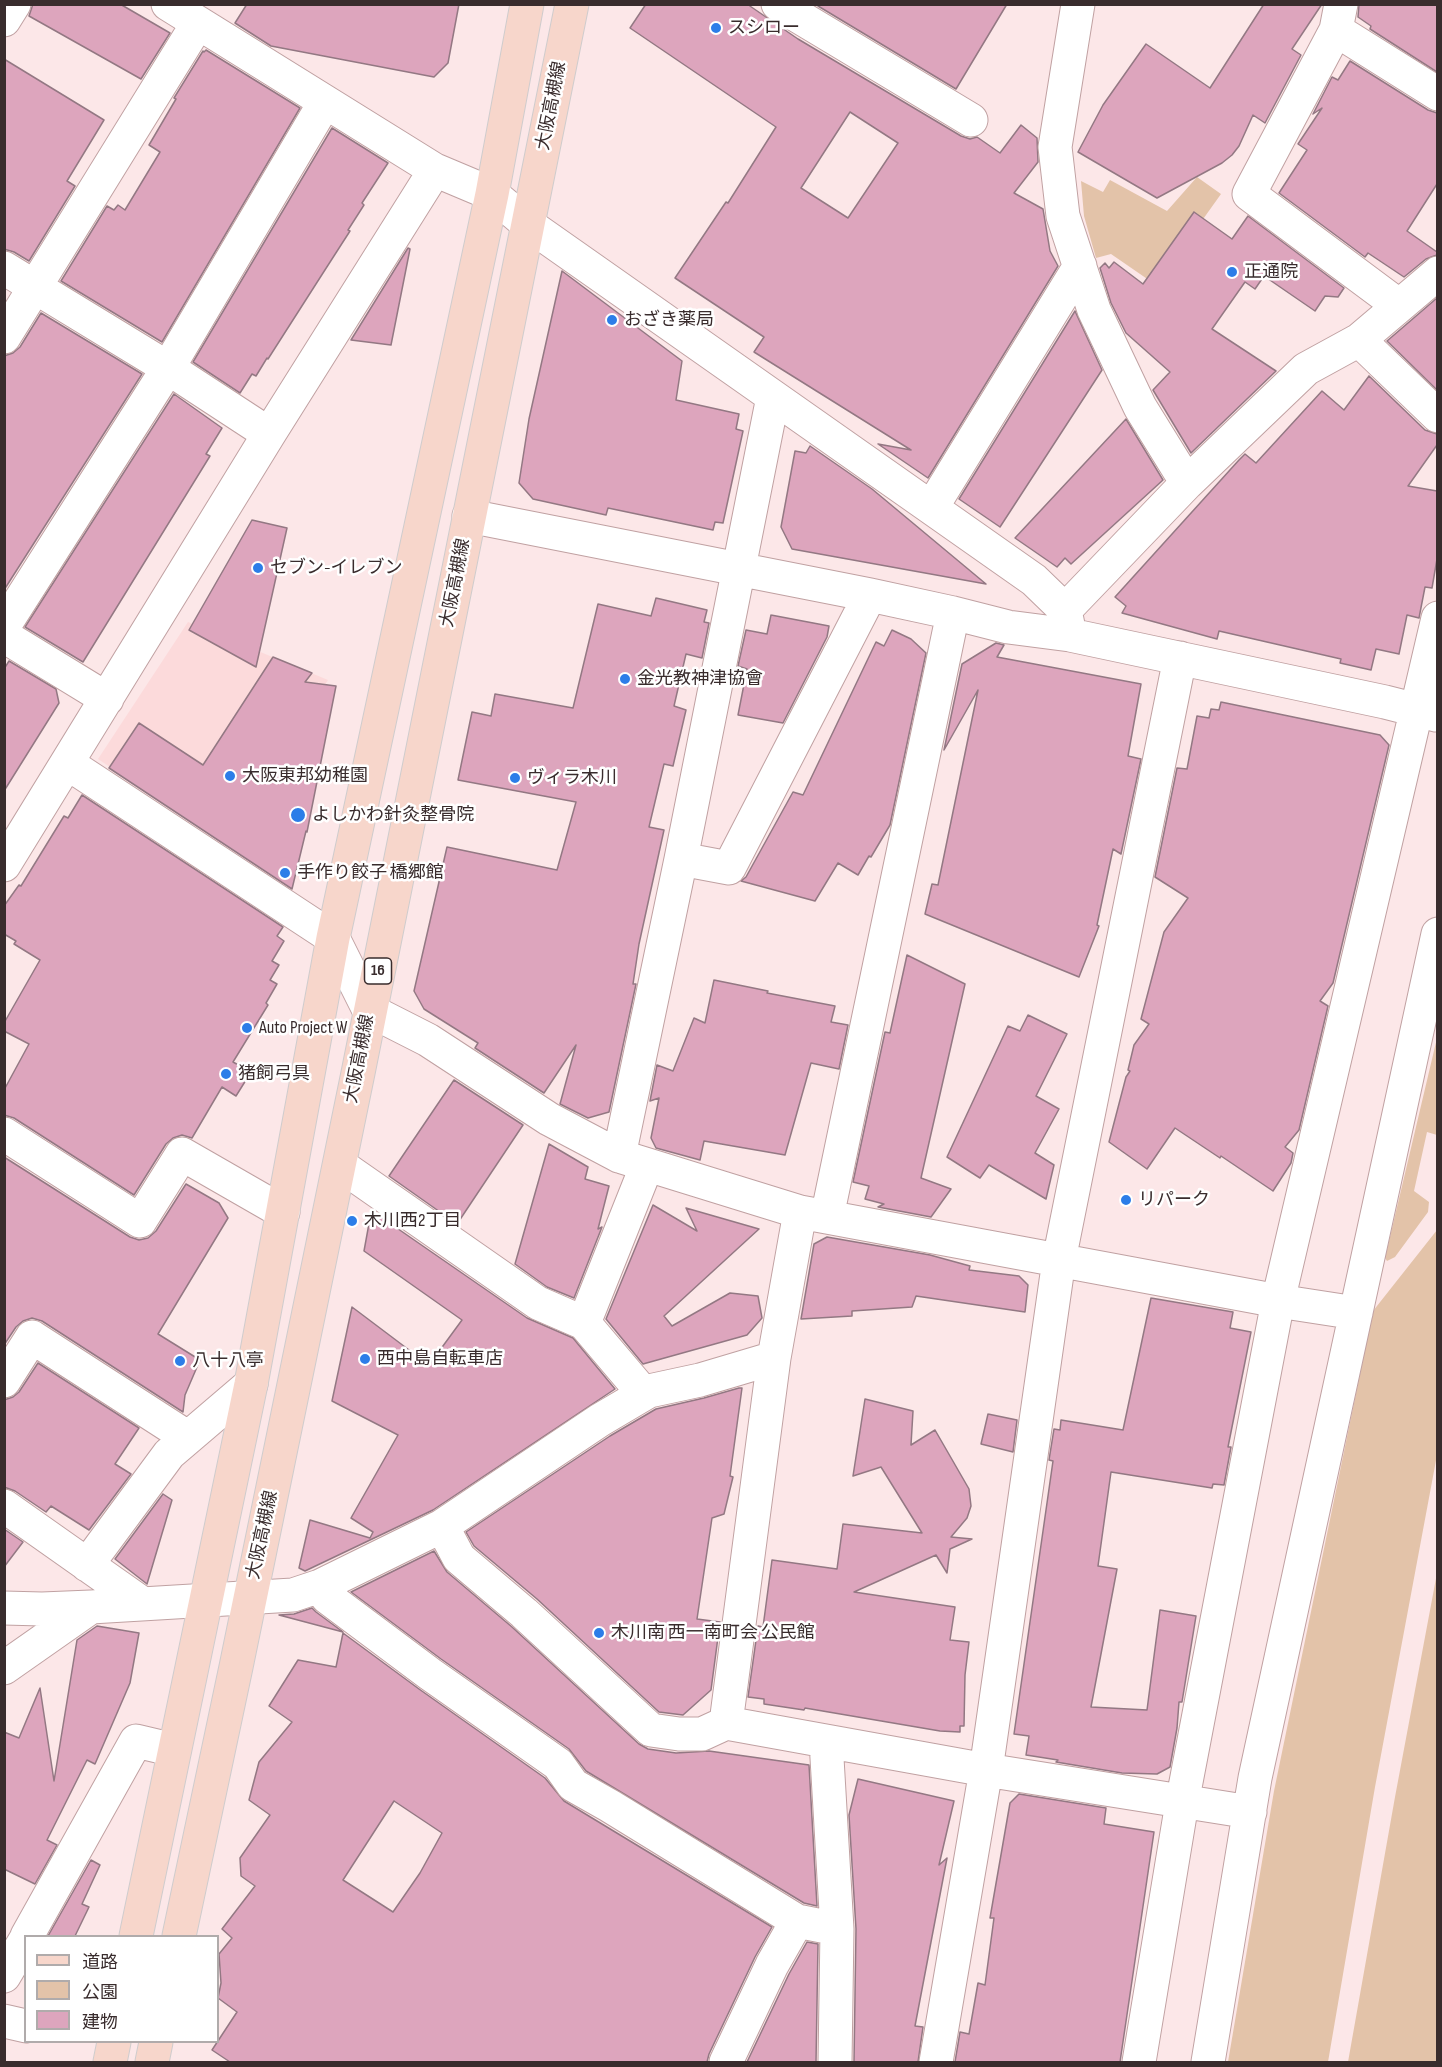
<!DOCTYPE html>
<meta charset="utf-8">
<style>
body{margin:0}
#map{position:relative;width:1442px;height:2067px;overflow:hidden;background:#fce7e8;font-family:"Sofia Sans Condensed","Noto Sans JP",sans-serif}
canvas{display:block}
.frame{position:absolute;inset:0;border:6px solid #392c2d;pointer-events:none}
.legend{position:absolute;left:24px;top:1935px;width:195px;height:108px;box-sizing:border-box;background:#fff;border:2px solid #b0abab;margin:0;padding:8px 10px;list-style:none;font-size:18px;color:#392c2d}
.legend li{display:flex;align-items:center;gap:12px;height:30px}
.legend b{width:30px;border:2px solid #b0abab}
</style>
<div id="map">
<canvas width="1442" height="2067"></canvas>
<div class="frame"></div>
<ul class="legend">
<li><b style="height:8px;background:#f7d6cb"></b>道路</li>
<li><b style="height:16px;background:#e3c3a9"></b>公園</li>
<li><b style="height:16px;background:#dda5bd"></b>建物</li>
</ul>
</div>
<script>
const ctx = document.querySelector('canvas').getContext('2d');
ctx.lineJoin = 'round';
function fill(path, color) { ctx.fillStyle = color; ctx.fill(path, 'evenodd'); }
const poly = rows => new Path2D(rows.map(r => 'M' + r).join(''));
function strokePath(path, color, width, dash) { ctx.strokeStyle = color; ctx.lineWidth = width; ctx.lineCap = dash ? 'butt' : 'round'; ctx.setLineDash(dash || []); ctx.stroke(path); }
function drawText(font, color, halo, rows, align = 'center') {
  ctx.font = font + ' "Sofia Sans Condensed","Noto Sans JP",sans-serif'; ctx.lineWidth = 5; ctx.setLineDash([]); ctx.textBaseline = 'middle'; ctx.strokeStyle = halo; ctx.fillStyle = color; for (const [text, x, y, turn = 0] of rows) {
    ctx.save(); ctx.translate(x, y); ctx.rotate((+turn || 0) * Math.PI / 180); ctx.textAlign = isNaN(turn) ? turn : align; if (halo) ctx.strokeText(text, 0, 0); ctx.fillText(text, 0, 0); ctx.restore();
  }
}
const built = poly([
 [188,622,328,680,224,843,98,759]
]);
const green = poly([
 [1197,177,1221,194,1156,285,1111,254,1096,258,1084,216,1081,181,1103,192,1110,180,1167,211],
 [1437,1038,1437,1135,1427,1132,1414,1191,1429,1202,1428,1212,1395,1257,1387,1261,1385,1258],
 [1437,1230,1437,1455,1375,1787,1328,2062,1228,2062,1274,1791,1373,1311],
 [1437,1573,1437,2062,1348,2062,1395,1797]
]);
const building = poly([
 [33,4,120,4,170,33,141,79,29,16,33,4],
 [247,4,459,4,448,63,434,77,271,46,235,23,247,4],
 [646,4,747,4,798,39,961,136,970,139,977,137,1000,153,1021,125,1037,138,1038,162,1014,193,1043,209,1050,251,1058,266,928,478,878,444,911,450,754,352,764,337,675,278,726,202,728,203,776,127,630,28,646,4],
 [850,112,898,143,848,218,801,188,850,112],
 [818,4,1007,4,956,89,818,6,818,4],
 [1264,4,1322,4,1292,49,1301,55,1265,123,1253,115,1239,146,1232,155,1222,163,1157,198,1078,152,1103,105,1146,44,1210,88,1264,4],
 [1359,4,1437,4,1437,72,1370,29,1371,26,1358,17,1359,4],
 [206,50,300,108,162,342,61,281,107,206,114,210,118,205,125,210,160,152,149,145,176,99,174,98,203,51,204,52,206,50],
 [4,59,104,120,67,181,75,186,29,261,14,252,4,249,4,59],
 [1350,61,1428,110,1437,113,1437,184,1407,231,1437,252,1437,255,1426,259,1404,277,1368,253,1365,257,1279,193,1307,150,1298,144,1322,108,1313,114,1332,77,1338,80,1350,61],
 [332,128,388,163,362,203,364,205,348,230,350,231,323,273,268,359,267,358,256,376,252,374,240,393,193,362,332,128],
 [1194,212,1232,239,1248,216,1344,288,1338,297,1325,296,1315,311,1264,276,1255,289,1245,282,1212,329,1276,371,1191,453,1153,390,1170,372,1126,333,1111,303,1100,268,1105,263,1109,268,1114,262,1143,284,1194,212],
 [408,248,410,249,391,345,351,340,408,248],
 [562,271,682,361,676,400,739,414,736,429,743,431,723,523,715,522,713,530,608,508,606,515,533,499,519,483,529,419,562,271],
 [1437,298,1437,390,1387,341,1437,298],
 [1075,311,1102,370,1000,527,959,499,1075,311],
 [41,313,142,374,4,590,4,356,13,353,20,347,41,313],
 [1369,376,1425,430,1437,434,1437,445,1408,486,1437,491,1437,559,1432,588,1425,587,1419,618,1407,615,1399,654,1376,649,1371,670,1340,663,1341,659,1219,631,1217,639,1122,613,1126,606,1115,597,1239,460,1245,454,1256,463,1322,391,1344,410,1369,376],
 [174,394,222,428,206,454,210,456,83,662,25,627,174,394],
 [1126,419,1163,480,1071,564,1065,558,1057,567,1015,538,1126,419],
 [810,446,872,489,986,584,792,549,781,527,795,451,806,453,810,446],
 [252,520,287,528,256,667,189,630,252,520],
 [656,598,707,610,704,622,709,623,702,658,686,654,674,706,686,710,673,766,664,764,649,827,664,830,639,944,633,984,636,984,609,1112,588,1118,560,1104,576,1045,544,1093,475,1048,478,1043,424,1009,414,991,447,847,557,870,576,802,458,780,472,712,491,716,495,694,573,708,598,604,651,616,656,598],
 [771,615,829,626,827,637,783,723,738,715,747,669,738,666,746,630,767,634,771,615],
 [892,630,911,639,926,653,890,825,871,857,869,856,858,875,838,863,815,901,741,881,746,877,793,792,803,795,876,642,884,646,892,630],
 [996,643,1004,645,997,657,1141,684,1128,756,1141,759,1121,854,1113,849,1097,925,1099,926,1079,977,925,914,932,884,938,885,978,690,944,750,962,664,996,643],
 [273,657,312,673,305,682,336,686,307,832,306,831,292,889,109,768,139,723,203,765,273,657],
 [9,661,56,689,59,703,4,791,4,669,9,661],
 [1221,702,1380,735,1389,745,1333,983,1320,1001,1328,1006,1299,1130,1285,1147,1293,1153,1291,1163,1273,1191,1221,1156,1220,1158,1175,1128,1147,1169,1109,1142,1126,1077,1130,1071,1128,1070,1134,1045,1149,1024,1141,1019,1164,932,1188,898,1155,877,1177,768,1187,769,1197,716,1209,718,1211,709,1219,710,1221,702],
 [82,795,283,927,277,936,284,941,272,961,279,965,270,980,277,984,266,1003,268,1005,233,1062,251,1072,236,1096,222,1087,192,1138,182,1135,173,1138,166,1144,134,1195,14,1118,4,1115,4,1090,29,1044,4,1031,4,1023,40,960,14,944,16,941,4,934,4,906,19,885,21,886,64,816,68,818,82,795],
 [907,955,965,984,921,1178,951,1189,931,1217,878,1207,884,1204,865,1199,869,1186,853,1182,885,1032,890,1033,907,955],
 [714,980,768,991,767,993,835,1006,831,1022,848,1025,839,1069,811,1063,785,1155,704,1141,700,1160,656,1148,651,1138,659,1098,650,1101,657,1065,673,1071,694,1018,705,1023,714,980],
 [1028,1015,1067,1034,1036,1096,1059,1109,1035,1153,1054,1165,1046,1199,989,1165,980,1178,947,1157,1008,1026,1020,1031,1028,1015],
 [454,1080,523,1125,457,1224,389,1176,454,1080],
 [549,1144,588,1167,585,1179,609,1186,598,1229,602,1227,574,1298,547,1287,515,1264,549,1144],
 [4,1157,130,1237,139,1240,148,1238,156,1231,186,1184,219,1203,228,1218,158,1334,200,1360,185,1395,183,1412,42,1321,32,1318,23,1321,16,1327,4,1345,4,1157],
 [653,1205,697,1231,686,1208,759,1229,664,1316,672,1326,730,1293,758,1296,762,1318,747,1335,643,1364,606,1319,653,1205],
 [378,1215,527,1318,573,1338,615,1389,433,1510,305,1571,299,1568,310,1520,370,1538,373,1532,351,1518,398,1435,332,1401,352,1307,429,1365,462,1320,364,1251,370,1218,378,1215],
 [827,1237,930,1255,970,1266,969,1270,1019,1276,1028,1285,1025,1312,916,1296,912,1307,852,1311,852,1316,801,1319,814,1244,827,1237],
 [1151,1298,1233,1312,1230,1328,1251,1332,1228,1447,1231,1447,1224,1485,1213,1484,1212,1488,1111,1472,1098,1566,1117,1569,1091,1707,1147,1710,1160,1610,1196,1616,1182,1702,1179,1702,1177,1728,1170,1767,1157,1774,1122,1773,1056,1762,1058,1760,1026,1755,1029,1736,1014,1734,1053,1461,1049,1460,1054,1429,1060,1430,1061,1420,1123,1430,1151,1298],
 [38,1363,139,1428,115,1464,131,1474,89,1530,51,1506,46,1512,15,1491,4,1487,4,1400,13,1397,19,1392,38,1363],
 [739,1388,742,1388,730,1476,733,1477,724,1514,712,1518,697,1619,720,1622,711,1690,683,1715,659,1712,537,1599,474,1546,466,1532,610,1436,656,1409,704,1398,739,1388],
 [865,1399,913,1411,911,1445,935,1430,969,1489,971,1506,967,1518,951,1537,972,1539,950,1549,947,1573,936,1555,854,1592,955,1607,950,1640,969,1642,965,1675,964,1726,960,1726,960,1732,940,1731,805,1708,804,1710,764,1704,764,1699,748,1697,758,1626,763,1627,772,1560,837,1569,843,1524,922,1533,881,1467,853,1476,865,1399],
 [988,1414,1017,1420,1013,1452,981,1444,988,1414],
 [163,1494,172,1500,147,1584,115,1559,163,1494],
 [4,1529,23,1542,4,1567,4,1529],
 [434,1551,447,1572,512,1627,639,1744,648,1749,676,1753,709,1751,809,1765,817,1906,804,1903,586,1771,569,1749,441,1659,351,1592,434,1551],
 [312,1608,316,1612,343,1632,279,1615,294,1614,312,1608],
 [97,1626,139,1633,130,1683,95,1764,87,1760,47,1840,57,1845,35,1884,4,1869,4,1732,19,1738,40,1688,54,1781,77,1640,97,1626],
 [343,1633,419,1689,545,1778,564,1801,772,1927,755,1957,709,2054,707,2062,230,2062,212,2050,237,2012,218,1998,221,1983,219,1954,232,1938,222,1929,255,1886,241,1876,240,1858,270,1815,249,1800,259,1762,292,1722,269,1706,298,1660,336,1667,343,1633],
 [394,1801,442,1833,420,1873,393,1912,343,1880,394,1801],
 [858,1779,954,1801,939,1865,947,1858,915,2026,923,2027,918,2062,854,2062,856,1929,849,1815,858,1779],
 [1019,1794,1106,1808,1104,1824,1154,1832,1120,2062,955,2062,960,2032,969,2034,978,1983,985,1985,994,1918,990,1918,1010,1803,1019,1794],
 [91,1860,100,1865,82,1904,89,1907,75,1936,48,1936,91,1860],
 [807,1942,818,1944,816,2062,747,2062,789,1974,807,1942]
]);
const minor = poly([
 [168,4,435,170,492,194,529,225,1034,580,1065,610],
 [778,4,971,120],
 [1078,4,1055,147,1063,216,1094,310,1140,407,1187,483],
 [1341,4,1336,30,1249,194,1398,305],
 [4,20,14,4],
 [1336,30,1438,94],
 [4,268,168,368,269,434],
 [4,337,198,23],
 [1359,340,1438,416],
 [932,507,1080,266],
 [469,516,870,595,953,613,1008,627,1070,635,1385,702,1436,715],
 [4,626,168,368,325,102],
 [1069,630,1065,610,1187,483,1306,369,1359,340,1438,273],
 [4,636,107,699],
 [67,763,333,938,369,1010,428,1040,549,1119,619,1156,800,1212,1278,1301,1356,1313],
 [681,859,729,868,870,595],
 [4,865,269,434,435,170],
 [4,1134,140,1221,182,1154,283,1212],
 [619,1156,681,859,773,397],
 [340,1165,538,1303,584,1323,644,1394],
 [800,1212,774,1358,726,1723,986,1770,1250,1812],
 [827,1217,953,613],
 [584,1323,647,1165],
 [4,1381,32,1337,187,1437],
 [4,1506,143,1604],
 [442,1526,459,1558,524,1613,651,1730,679,1734,702,1734,726,1723],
 [87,1565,169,1454,251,1384],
 [320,1586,327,1597,430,1674,558,1764,573,1785,610,1806,797,1921,837,1929],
 [4,1608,42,1609,91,1607,293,1595,320,1586,442,1526,600,1420,649,1391,700,1380,774,1358],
 [4,1668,91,1607],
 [826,1741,837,1929,835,2062],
 [27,1936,136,1741,174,1750],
 [4,1976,26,1939],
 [4,2021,26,2026],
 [726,2062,772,1965,797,1921],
 [936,2062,986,1770,1059,1260,1180,658],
 [1139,2062,1182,1803,1278,1301,1438,618],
 [1208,2062,1255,1778,1438,934]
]);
const major = poly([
 [136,1936,251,1384,333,938,492,194,527,4],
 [179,1936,236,1667,358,1073,572,4],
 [110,2062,114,2042],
 [152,2062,156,2042]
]);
const markers = [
 [716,28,6,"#2c7de8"],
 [1232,272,6,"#2c7de8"],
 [612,320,6,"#2c7de8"],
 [258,568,6,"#2c7de8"],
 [625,679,6,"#2c7de8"],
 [230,776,6,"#2c7de8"],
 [515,778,6,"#2c7de8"],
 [298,815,8,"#2c7de8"],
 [285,873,6,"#2c7de8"],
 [247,1028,6,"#2c7de8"],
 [226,1074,6,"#2c7de8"],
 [1126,1200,6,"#2c7de8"],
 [352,1221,6,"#2c7de8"],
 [365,1359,6,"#2c7de8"],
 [180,1361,6,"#2c7de8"],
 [599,1633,6,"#2c7de8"]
];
const shields = [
 [378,971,27]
];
const shieldNames = [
 ["16",378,971]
];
const poiNames = [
 ["スシロー",728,28],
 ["正通院",1244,272],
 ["おざき薬局",624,320],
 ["セブン-イレブン",270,568],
 ["金光教神津協會",637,679],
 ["大阪東邦幼稚園",242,776],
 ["ヴィラ木川",527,778],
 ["よしかわ針灸整骨院",312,815],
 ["手作り餃子 橋郷館",297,873],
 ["Auto Project W",259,1028],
 ["猪飼弓具",238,1074],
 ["リパーク",1138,1200],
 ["木川西2丁目",364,1221],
 ["西中島自転車店",377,1359],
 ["八十八亭",192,1361],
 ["木川南 西一南町会 公民館",611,1633]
];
const streetNames = [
 ["大阪高槻線",552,106,-79],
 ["大阪高槻線",456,583,-79],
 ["大阪高槻線",360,1059,-79],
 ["大阪高槻線",263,1535,-78]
];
fill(built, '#fcdadb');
fill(green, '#e3c3a9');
fill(building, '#dda5bd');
strokePath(building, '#937883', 1.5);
strokePath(minor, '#c0a1a2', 35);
strokePath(major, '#cfcccd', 35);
strokePath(minor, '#fff', 33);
strokePath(major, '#f7d6cb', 33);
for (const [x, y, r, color] of markers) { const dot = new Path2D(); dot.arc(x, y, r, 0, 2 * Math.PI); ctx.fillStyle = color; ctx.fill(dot); strokePath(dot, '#fff', 2); }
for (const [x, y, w] of shields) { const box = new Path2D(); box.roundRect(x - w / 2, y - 13, w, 26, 4.5); ctx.fillStyle = '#fff'; ctx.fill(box); strokePath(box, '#392c2d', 1.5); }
drawText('bold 16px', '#392c2d', null, shieldNames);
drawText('18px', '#392c2d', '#fff', poiNames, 'left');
drawText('18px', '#392c2d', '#fff', streetNames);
</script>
